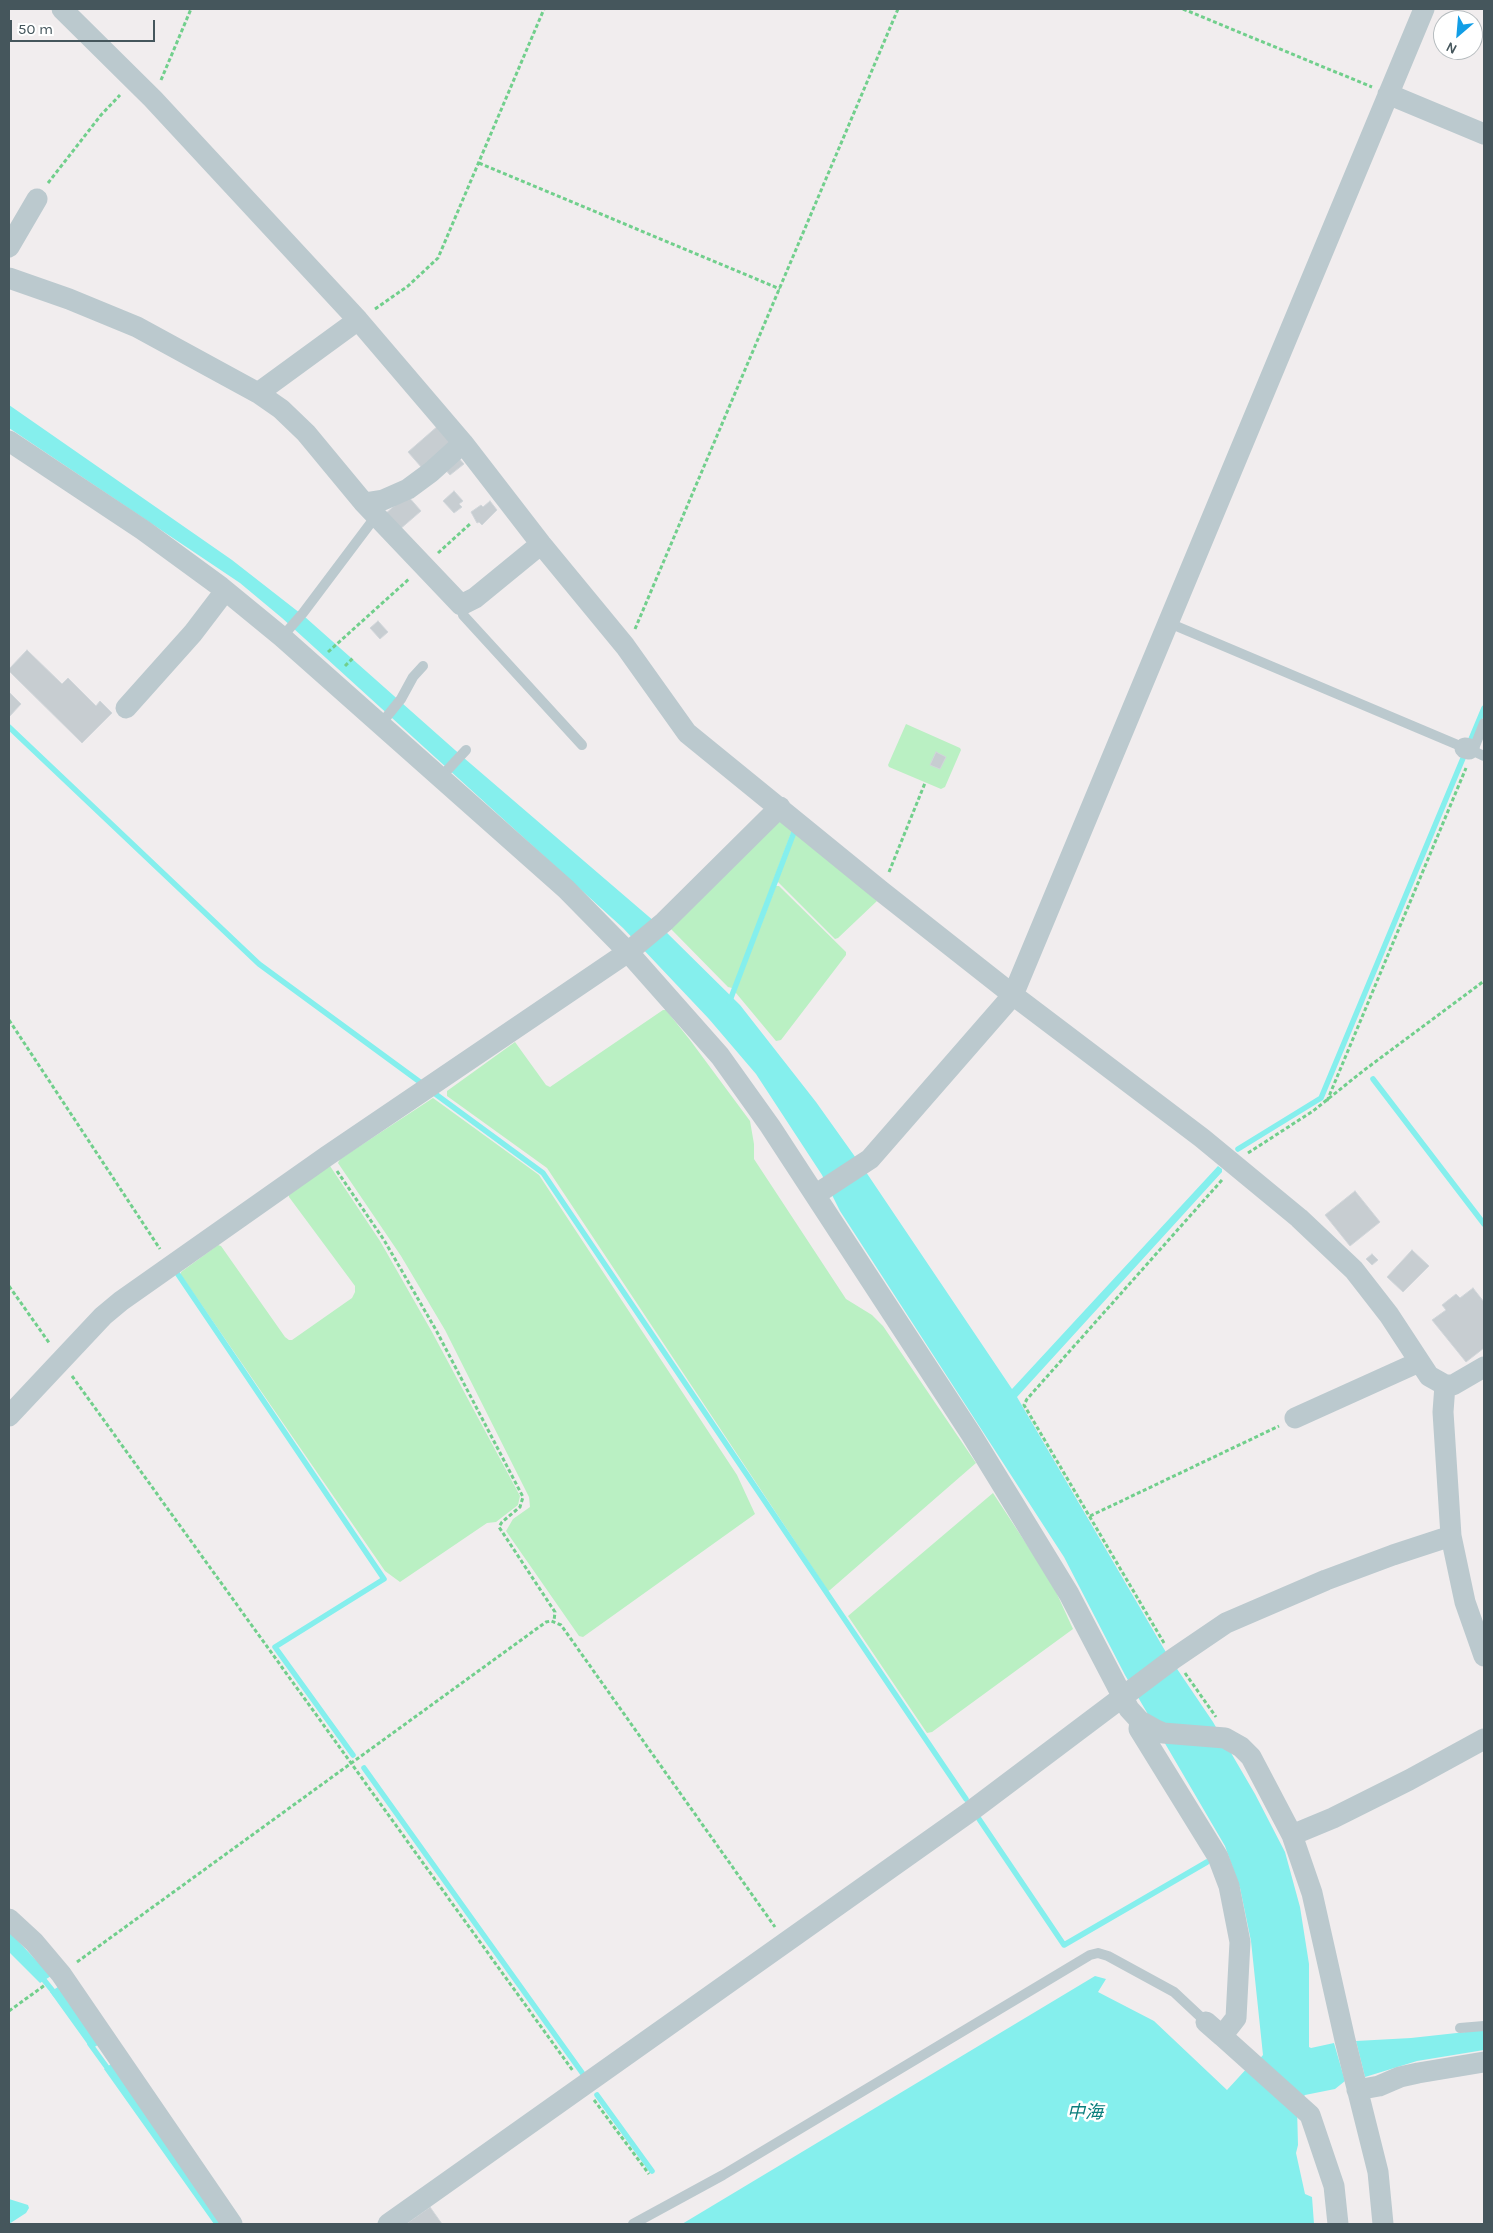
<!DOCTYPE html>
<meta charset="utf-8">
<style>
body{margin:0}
#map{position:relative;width:1493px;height:2233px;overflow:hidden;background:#f1edee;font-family:Karla,sans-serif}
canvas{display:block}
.frame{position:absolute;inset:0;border:10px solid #45565c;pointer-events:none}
.north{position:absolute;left:1433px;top:10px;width:50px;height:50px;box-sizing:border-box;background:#fff;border:1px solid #b5bbbe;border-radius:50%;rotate:207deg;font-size:14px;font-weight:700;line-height:20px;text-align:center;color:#45565c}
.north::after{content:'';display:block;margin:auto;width:18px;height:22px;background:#129ee6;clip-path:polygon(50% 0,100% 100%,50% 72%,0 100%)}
.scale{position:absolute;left:10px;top:20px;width:145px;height:22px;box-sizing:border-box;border:2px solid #45565c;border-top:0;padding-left:6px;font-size:15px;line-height:18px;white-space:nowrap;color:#45565c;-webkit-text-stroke:4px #fff;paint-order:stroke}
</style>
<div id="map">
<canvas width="1493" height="2233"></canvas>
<div class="frame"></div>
<div class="north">N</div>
<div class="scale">50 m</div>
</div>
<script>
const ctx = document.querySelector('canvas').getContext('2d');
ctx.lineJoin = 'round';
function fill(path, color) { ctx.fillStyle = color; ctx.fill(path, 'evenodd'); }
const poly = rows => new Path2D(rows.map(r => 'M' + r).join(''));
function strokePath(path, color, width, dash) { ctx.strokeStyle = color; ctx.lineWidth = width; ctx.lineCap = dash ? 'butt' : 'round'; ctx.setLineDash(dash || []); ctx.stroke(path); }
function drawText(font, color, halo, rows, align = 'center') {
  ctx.font = font + ' Karla,"Noto Sans JP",sans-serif'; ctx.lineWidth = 5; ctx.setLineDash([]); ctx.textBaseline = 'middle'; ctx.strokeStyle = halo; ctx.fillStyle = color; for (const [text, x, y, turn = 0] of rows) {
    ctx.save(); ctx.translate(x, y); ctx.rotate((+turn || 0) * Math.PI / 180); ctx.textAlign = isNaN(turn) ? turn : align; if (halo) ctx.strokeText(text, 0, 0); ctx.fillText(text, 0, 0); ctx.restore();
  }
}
const green = poly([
 [906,724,960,748,961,750,945,787,941,789,889,767,888,765],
 [778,816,793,828,734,985,732,988,728,987,671,929],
 [796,831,877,901,838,938,835,939,777,881],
 [776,886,779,886,846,952,846,955,781,1040,776,1041,736,993,736,990],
 [663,1010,666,1010,690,1040,750,1121,754,1144,754,1159,846,1299,872,1315,883,1326,976,1463,830,1590,828,1591,547,1168,447,1096,447,1091,515,1042,546,1085,550,1087],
 [433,1098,539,1175,737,1475,755,1514,583,1637,579,1636,506,1531,513,1519,530,1507,529,1497,445,1330,401,1256,338,1163,340,1159],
 [330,1166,380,1241,432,1332,520,1496,518,1505,496,1522,487,1523,400,1582,385,1571,181,1275,181,1272,218,1245,221,1246,285,1337,289,1340,292,1340,352,1298,355,1292,355,1286,289,1197,289,1194],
 [993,1493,1052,1583,1073,1629,932,1732,927,1733,848,1616]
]);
const water = poly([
 [9,405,232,560,305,617,464,758,662,928,740,1005,816,1102,868,1175,1012,1389,1218,1166,1222,1169,1222,1172,1017,1397,1167,1654,1213,1722,1255,1794,1285,1852,1300,1907,1309,1964,1309,2047,1311,2048,1334,2043,1345,2081,1335,2089,1305,2095,1299,2102,1256,2063,1263,2055,1251,1941,1240,1888,1225,1846,1125,1675,1064,1557,840,1211,822,1175,756,1074,709,1019,623,928,282,618,240,583,9,428],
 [9,1931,19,1942,51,1976,40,1983,9,1952],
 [1095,1976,1106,1979,1098,1992,1154,2021,1227,2090,1249,2066,1297,2108,1298,2145,1296,2153,1305,2194,1312,2197,1314,2224,682,2224],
 [58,1987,98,2045,91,2049,50,1992],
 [1484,2030,1484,2050,1417,2061,1365,2077,1356,2041,1411,2038],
 [111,2064,222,2224,214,2224,104,2069],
 [9,2199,28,2205,29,2208,26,2213,9,2224]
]);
const stream = poly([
 [9,727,259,964,424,1085],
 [729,1003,796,827],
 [1373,1079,1484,1224],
 [434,1093,543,1173,966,1799],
 [1238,1149,1321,1098,1484,708],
 [175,1270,384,1579,275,1647,353,1755],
 [364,1768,583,2074],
 [979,1819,1064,1945,1207,1862],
 [40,1975,56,1995],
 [90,2044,111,2073],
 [597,2095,652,2171]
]);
const building = poly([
 [439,425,454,441,422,468,408,452,439,425],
 [457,456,464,464,450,475,443,467,457,456],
 [454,491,463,501,459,504,462,507,454,513,443,501,454,491],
 [407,495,421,511,399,530,385,514,407,495],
 [490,501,497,510,482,525,479,522,477,523,471,512,481,505,483,507,490,501],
 [378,621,388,632,380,639,370,628,378,621],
 [27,650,62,684,68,678,96,706,100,701,112,713,82,743,9,671,9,669,27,650],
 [9,692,21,704,9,717,9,692],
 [936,752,946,757,940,769,930,765,936,752],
 [1355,1191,1380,1222,1350,1246,1325,1215,1355,1191],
 [1412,1250,1429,1266,1403,1292,1387,1277,1412,1250],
 [1372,1254,1378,1260,1372,1265,1366,1259,1372,1254],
 [1473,1288,1484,1302,1484,1348,1466,1362,1432,1320,1446,1310,1442,1305,1456,1294,1460,1298,1473,1288],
 [430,2207,442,2224,406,2224,430,2207]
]);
const path = poly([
 [1183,9,1372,87],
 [161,80,191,9],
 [479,163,780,289],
 [48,183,101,115,120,95],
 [375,309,408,286,438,258,544,9],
 [438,553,471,523],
 [635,629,898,9],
 [328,652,409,579],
 [345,666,354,657],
 [889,872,925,783],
 [9,1020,160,1249],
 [1327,1101,1466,768],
 [1248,1153,1313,1111,1363,1071,1484,981],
 [337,1171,384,1240,436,1330,523,1497,520,1507,502,1522,499,1527,555,1612,554,1621],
 [9,1286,50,1344],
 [72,1376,573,2071],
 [1090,1516,1279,1426],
 [1164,1643,1024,1405,1027,1399,1222,1180],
 [1185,1673,1216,1717],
 [77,1962,546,1622,551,1621,561,1625,775,1927],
 [9,2011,45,1985],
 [594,2100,649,2174]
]);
const lane = poly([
 [461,605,463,615,582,745],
 [1169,623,1465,748],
 [282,637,303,613,376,516],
 [380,725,401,699,413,677,423,666],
 [1469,749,1484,756],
 [1473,751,1484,723],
 [440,778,466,750],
 [1460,2028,1484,2026],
 [633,2224,723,2175,1090,1955,1098,1953,1108,1956,1174,1992,1206,2022]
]);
const street = poly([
 [62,9,153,99,358,320,463,443,541,544,625,646,687,733,881,891,1013,995,1202,1138,1299,1218,1354,1270,1389,1315,1429,1376,1445,1385,1453,1385,1484,1367],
 [1388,94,1484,134],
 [9,247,37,199],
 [9,278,69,299,137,327,258,393,358,320],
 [258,393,281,409,306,433,364,503,461,605,475,598,541,544],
 [9,441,143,530,221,587,282,637,566,889,628,952,720,1056,770,1126,971,1434,1069,1594,1129,1709,1140,1721,1156,1730,1163,1733,1225,1738,1241,1747,1251,1757,1292,1835,1312,1893,1345,2040,1378,2172,1383,2224],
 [364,503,383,500,408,489,431,472,463,443],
 [126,708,193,633,225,591],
 [1465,748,1469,749],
 [815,1195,870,1159,1013,995,1424,9],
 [1445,1385,1443,1412,1451,1536,1465,1602,1484,1656],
 [9,1416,103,1316,121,1301,327,1156,628,952,664,922,780,807],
 [1295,1418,1419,1362],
 [1140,1721,1139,1729,1218,1857,1229,1886,1240,1942,1236,2018,1222,2036,1310,2115,1334,2186,1338,2224],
 [1292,1835,1333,1818,1409,1780,1484,1739],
 [9,1919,34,1942,61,1974,232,2224],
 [1206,2022,1222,2036],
 [1357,2090,1379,2086,1400,2077,1418,2073,1484,2062],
 [388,2224,971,1811,1173,1659,1226,1623,1326,1580,1393,1555,1451,1536]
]);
const waterNames = [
 ["中海",1085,2113]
];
fill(green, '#baf0c3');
fill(water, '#85efed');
strokePath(stream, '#85efed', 5.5);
fill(building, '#c7cdd1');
strokePath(building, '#d1d6da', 1);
strokePath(path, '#71cf8c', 3, [4, 2.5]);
strokePath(lane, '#bbc9ce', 10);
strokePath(street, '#bbc9ce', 21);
drawText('italic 18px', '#0a7e7c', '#fff', waterNames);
</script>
